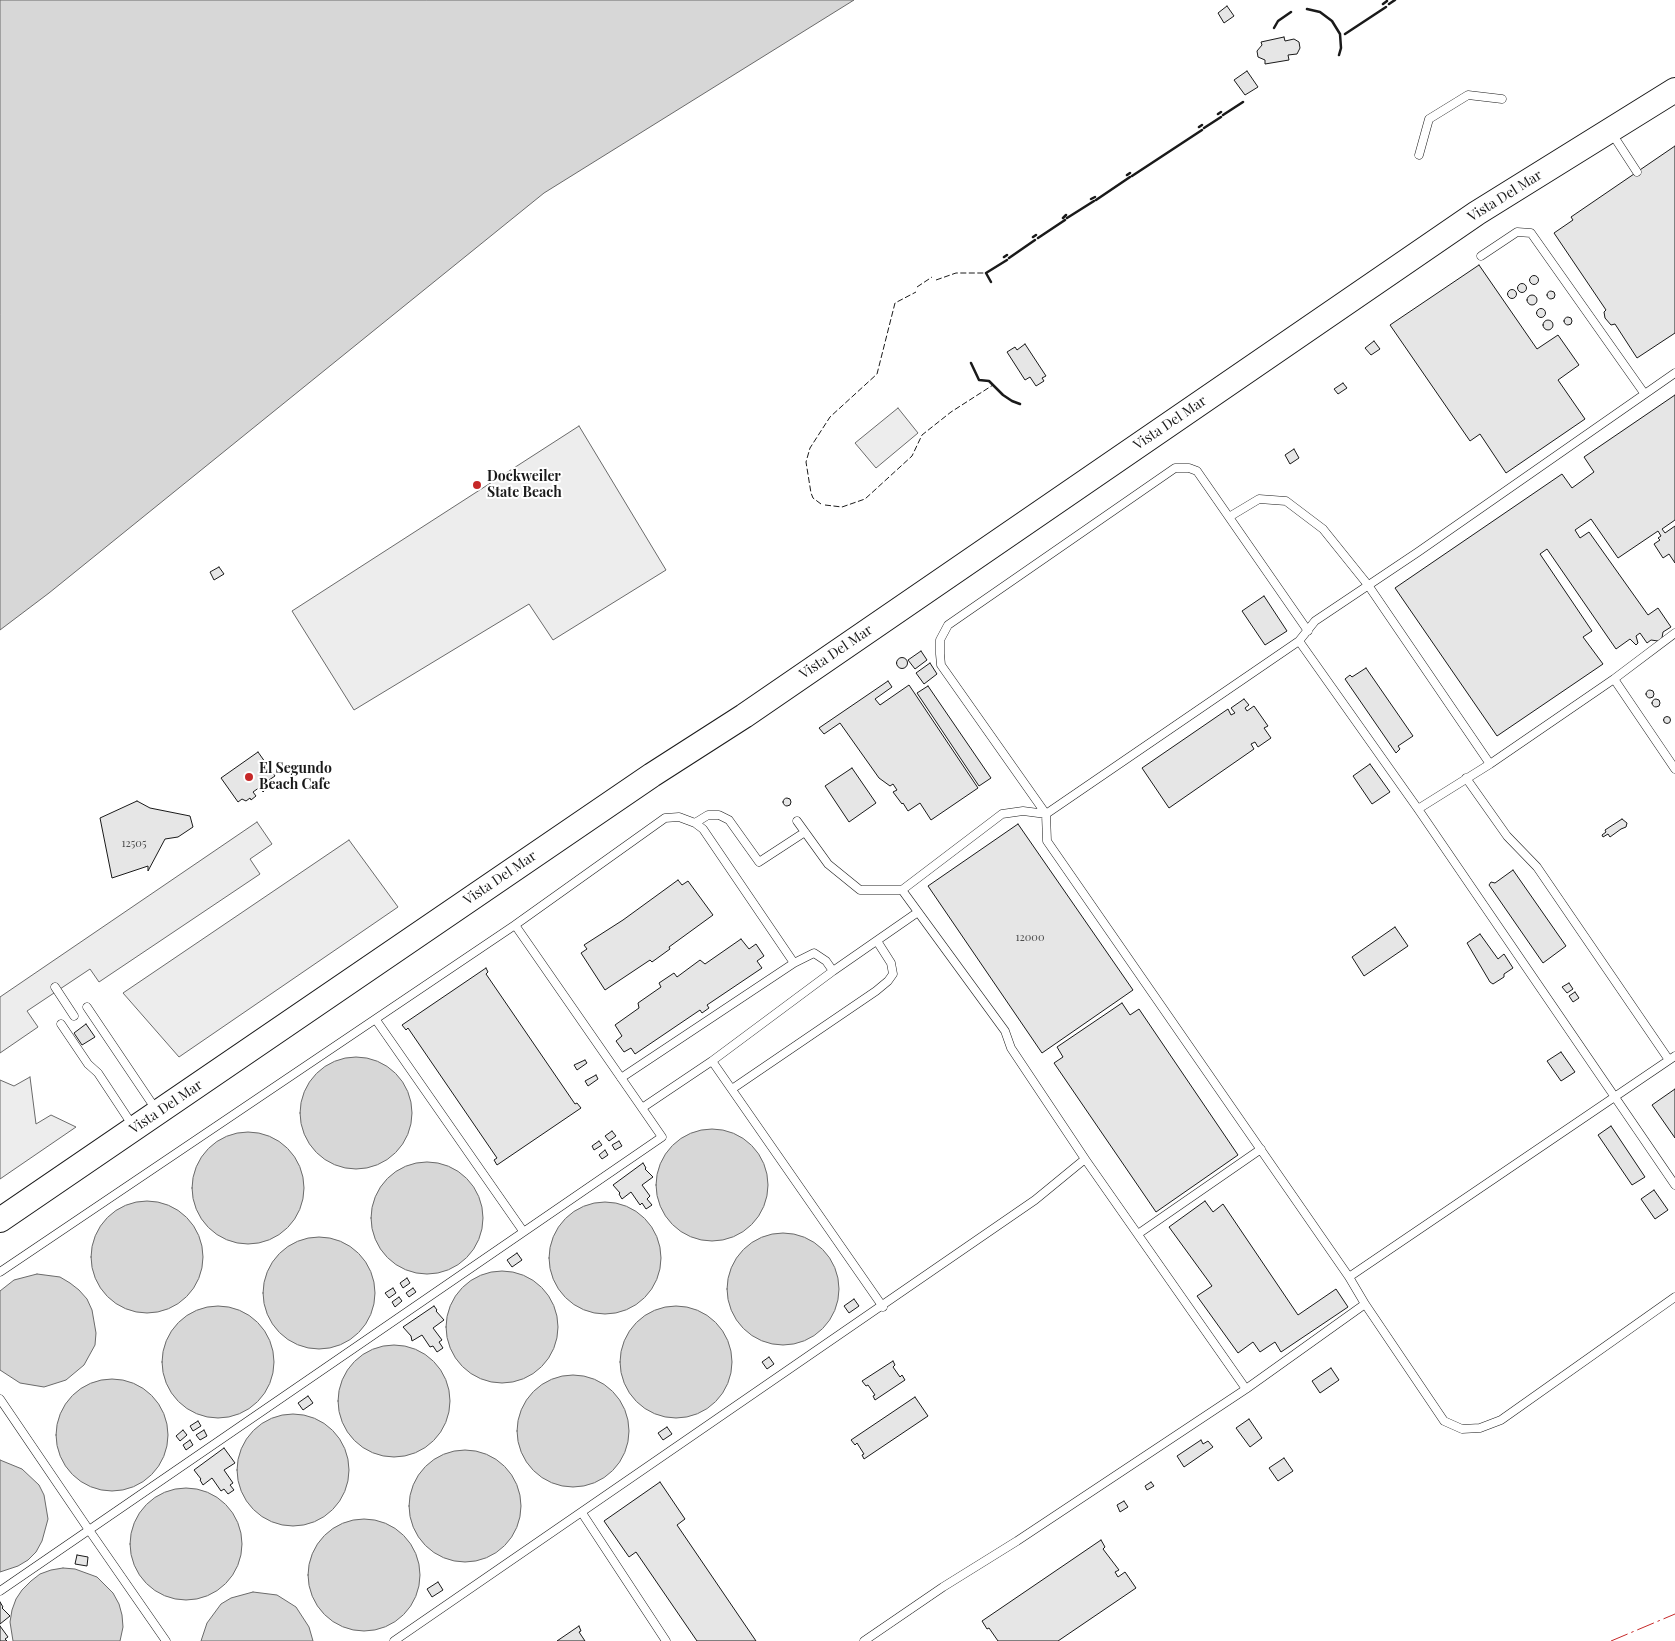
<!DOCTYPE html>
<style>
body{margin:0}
canvas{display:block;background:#fff}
</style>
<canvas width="1675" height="1641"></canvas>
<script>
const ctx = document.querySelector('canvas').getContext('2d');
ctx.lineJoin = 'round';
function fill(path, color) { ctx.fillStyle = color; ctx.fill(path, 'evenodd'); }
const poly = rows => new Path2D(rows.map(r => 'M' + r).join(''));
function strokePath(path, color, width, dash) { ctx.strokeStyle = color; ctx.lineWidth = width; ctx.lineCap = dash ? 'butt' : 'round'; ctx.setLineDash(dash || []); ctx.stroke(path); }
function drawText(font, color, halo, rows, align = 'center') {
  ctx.font = font + ' "Playfair Display",serif'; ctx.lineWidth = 4; ctx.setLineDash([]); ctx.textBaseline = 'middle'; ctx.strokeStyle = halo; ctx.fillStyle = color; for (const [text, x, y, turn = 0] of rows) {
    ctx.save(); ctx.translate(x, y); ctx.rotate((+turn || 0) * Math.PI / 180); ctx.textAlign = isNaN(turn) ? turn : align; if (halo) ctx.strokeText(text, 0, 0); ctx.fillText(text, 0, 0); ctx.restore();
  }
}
const built = poly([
 [898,408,918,433,876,468,855,443,898,408],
 [579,426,666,570,553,640,529,604,354,710,292,611,579,426],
 [257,822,272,844,250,859,260,874,99,982,90,969,27,1011,38,1027,0,1053,0,997,257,822],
 [349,840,398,907,179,1057,123,993,349,840],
 [30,1077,36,1124,51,1115,76,1127,0,1179,0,1080,14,1086,30,1077]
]);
const water = poly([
 [0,0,854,0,544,193,49,593,0,630,0,0],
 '300 1113a56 56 0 1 1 112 0a56 56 0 1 1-112 0Z',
 '656 1185a56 56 0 1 1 112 0a56 56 0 1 1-112 0Z',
 '192 1188a56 56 0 1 1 112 0a56 56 0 1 1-112 0Z',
 '371 1218a56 56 0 1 1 112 0a56 56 0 1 1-112 0Z',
 '91 1257a56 56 0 1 1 112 0a56 56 0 1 1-112 0Z',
 '549 1258a56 56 0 1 1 112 0a56 56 0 1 1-112 0Z',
 '727 1289a56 56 0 1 1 112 0a56 56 0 1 1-112 0Z',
 '263 1293a56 56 0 1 1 112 0a56 56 0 1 1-112 0Z',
 '446 1327a56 56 0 1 1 112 0a56 56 0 1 1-112 0Z',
 [37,1274,60,1277,70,1283,79,1290,87,1299,92,1310,96,1333,95,1345,84,1365,66,1380,44,1387,20,1383,0,1370,0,1291,14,1280,37,1274],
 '162 1362a56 56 0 1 1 112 0a56 56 0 1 1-112 0Z',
 '620 1362a56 56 0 1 1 112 0a56 56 0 1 1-112 0Z',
 '338 1401a56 56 0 1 1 112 0a56 56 0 1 1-112 0Z',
 '517 1431a56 56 0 1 1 112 0a56 56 0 1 1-112 0Z',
 '56 1435a56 56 0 1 1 112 0a56 56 0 1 1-112 0Z',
 '237 1470a56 56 0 1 1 112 0a56 56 0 1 1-112 0Z',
 '409 1506a56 56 0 1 1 112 0a56 56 0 1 1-112 0Z',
 [0,1460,22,1469,39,1485,44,1495,48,1519,42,1541,36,1552,28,1560,18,1566,0,1572,0,1460],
 '130 1544a56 56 0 1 1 112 0a56 56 0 1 1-112 0Z',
 '308 1575a56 56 0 1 1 112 0a56 56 0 1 1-112 0Z',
 [63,1568,75,1569,97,1577,113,1593,119,1604,122,1615,123,1627,120,1641,13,1641,10,1622,12,1610,16,1599,22,1590,31,1581,40,1574,51,1570,63,1568],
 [253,1592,277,1595,296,1607,309,1627,313,1641,201,1641,207,1623,221,1604,231,1598,253,1592]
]);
const building = poly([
 [1227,6,1234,16,1224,23,1218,13,1227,6],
 [1284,37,1285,41,1294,39,1299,42,1300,48,1297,54,1288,55,1289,60,1265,64,1265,60,1258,57,1257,51,1262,45,1261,42,1284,37],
 [1247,71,1258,87,1245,95,1234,80,1247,71],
 [1675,146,1675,333,1637,358,1615,324,1611,325,1605,318,1604,312,1606,310,1554,233,1573,220,1571,217,1675,146],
 [1479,265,1537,349,1558,335,1579,365,1558,380,1585,419,1506,473,1480,434,1470,441,1390,325,1479,265],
 '1529.5 280a4.5 4.5 0 1 1 9 0a4.5 4.5 0 1 1-9 0Z',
 '1517.5 288a4.5 4.5 0 1 1 9 0a4.5 4.5 0 1 1-9 0Z',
 '1507.5 294a4.5 4.5 0 1 1 9 0a4.5 4.5 0 1 1-9 0Z',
 '1547 295a4 4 0 1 1 8 0a4 4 0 1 1-8 0Z',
 '1527 300a5 5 0 1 1 10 0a5 5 0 1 1-10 0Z',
 '1536.5 313a4.5 4.5 0 1 1 9 0a4.5 4.5 0 1 1-9 0Z',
 '1564 321a4 4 0 1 1 8 0a4 4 0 1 1-8 0Z',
 '1543 325a5 5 0 1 1 10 0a5 5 0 1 1-10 0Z',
 [1374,341,1380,349,1371,355,1365,348,1374,341],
 [1025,344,1046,376,1042,378,1044,381,1036,386,1030,377,1025,380,1007,352,1015,347,1017,350,1025,344],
 [1343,383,1347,388,1338,394,1334,389,1343,383],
 [1675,395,1675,520,1662,529,1665,533,1675,526,1675,563,1669,554,1663,558,1654,544,1660,540,1658,538,1661,536,1658,531,1618,558,1591,519,1575,530,1580,538,1589,532,1648,615,1658,608,1671,627,1663,632,1662,638,1663,640,1659,643,1658,641,1651,640,1647,643,1640,633,1636,636,1638,643,1636,645,1630,639,1616,649,1547,549,1540,554,1592,631,1583,637,1603,664,1497,736,1395,588,1562,474,1572,488,1594,472,1584,457,1675,395],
 [1294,449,1299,458,1290,464,1285,455,1294,449],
 [219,567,224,574,214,580,210,572,219,567],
 [1264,596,1287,631,1265,645,1242,611,1264,596],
 [921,651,927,660,915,669,908,660,921,651],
 '896.5 663a5.5 5.5 0 1 1 11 0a5.5 5.5 0 1 1-11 0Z',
 [930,663,937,674,924,684,916,673,930,663],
 [1366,668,1413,736,1398,746,1400,749,1396,753,1345,679,1350,675,1352,677,1366,668],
 [888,681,892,687,875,699,880,705,909,685,978,788,931,820,920,803,908,811,903,803,902,804,893,792,897,790,893,784,890,786,879,778,840,723,824,734,819,728,888,681],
 [928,686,991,778,979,786,917,693,928,686],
 '1646 694a4 4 0 1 1 8 0a4 4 0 1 1-8 0Z',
 [1244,699,1249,705,1245,708,1247,711,1254,706,1268,726,1264,728,1271,738,1258,747,1255,742,1251,744,1254,749,1169,808,1142,768,1228,709,1231,715,1235,713,1231,708,1244,699],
 '1652 703a4 4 0 1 1 8 0a4 4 0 1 1-8 0Z',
 '1663.5 720a3.5 3.5 0 1 1 7 0a3.5 3.5 0 1 1-7 0Z',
 [258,752,275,776,269,780,271,784,263,792,260,787,253,792,256,796,251,800,250,798,246,801,242,799,238,802,221,778,258,752],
 [1370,764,1390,792,1372,804,1353,776,1370,764],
 [852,768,876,803,849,822,825,786,852,768],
 '783 802a4 4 0 1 1 8 0a4 4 0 1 1-8 0Z',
 [137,801,150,808,190,816,193,827,178,837,165,839,148,871,148,866,112,878,100,818,137,801],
 [1622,819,1627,823,1626,827,1621,829,1610,837,1608,834,1603,837,1602,835,1606,832,1605,830,1622,819],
 [1018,824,1133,990,1042,1053,928,886,1018,824],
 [1513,870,1566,946,1543,963,1489,885,1491,882,1495,883,1513,870],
 [678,880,682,885,688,881,713,915,669,947,670,949,652,962,650,960,605,990,581,953,587,949,584,945,623,920,678,880],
 [1395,927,1408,946,1364,976,1352,957,1395,927],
 [1480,934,1498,959,1504,954,1513,968,1504,974,1504,977,1493,984,1490,982,1467,943,1480,934],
 [741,939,749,949,756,944,764,956,757,961,762,968,707,1005,709,1008,702,1013,700,1010,635,1054,631,1048,624,1052,616,1041,622,1036,615,1025,639,1008,638,1003,661,987,659,983,674,973,677,977,700,960,705,964,741,939],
 [486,968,488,972,486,974,575,1104,577,1103,581,1108,497,1165,494,1160,497,1158,408,1028,406,1030,402,1025,486,968],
 [1569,983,1573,989,1567,993,1562,987,1569,983],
 [1575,992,1579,998,1573,1002,1569,996,1575,992],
 [1122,1003,1130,1015,1139,1009,1238,1155,1156,1212,1054,1063,1063,1057,1057,1047,1122,1003],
 [86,1024,95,1037,82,1045,74,1033,86,1024],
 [1561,1052,1575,1072,1561,1081,1547,1061,1561,1052],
 [585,1060,587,1063,577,1070,574,1065,585,1060],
 [596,1075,598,1079,588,1086,585,1081,596,1075],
 [1675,1089,1675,1138,1652,1105,1675,1089],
 [1611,1126,1645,1177,1632,1185,1598,1135,1611,1126],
 [612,1131,616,1136,609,1141,605,1136,612,1131],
 [599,1141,602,1145,594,1150,592,1146,599,1141],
 [619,1141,622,1146,615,1150,612,1145,619,1141],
 [605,1150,608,1155,602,1159,599,1155,605,1150],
 [643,1163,646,1168,645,1169,653,1177,642,1185,650,1196,647,1199,652,1205,646,1209,642,1203,640,1205,631,1192,622,1199,619,1194,620,1193,613,1185,643,1163],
 [1654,1190,1668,1210,1655,1219,1641,1199,1654,1190],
 [1205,1201,1213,1212,1223,1204,1298,1315,1336,1289,1348,1307,1281,1352,1275,1342,1260,1352,1253,1342,1238,1353,1197,1296,1212,1286,1169,1227,1205,1201],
 [517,1253,522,1260,512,1267,507,1260,517,1253],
 [407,1278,410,1283,403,1288,400,1283,407,1278],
 [393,1288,396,1293,389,1298,385,1293,393,1288],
 [413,1288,416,1292,409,1297,406,1293,413,1288],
 [399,1297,402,1301,395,1307,392,1302,399,1297],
 [854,1299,859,1306,849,1313,844,1306,854,1299],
 [434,1306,437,1310,436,1311,444,1320,433,1328,442,1340,439,1342,443,1348,437,1352,433,1346,430,1347,422,1335,412,1341,411,1336,403,1327,434,1306],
 [769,1357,774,1364,767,1369,762,1362,769,1357],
 [893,1361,895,1365,893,1367,900,1377,902,1375,905,1380,875,1400,873,1396,875,1395,868,1385,866,1386,862,1381,893,1361],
 [1331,1368,1339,1380,1320,1393,1312,1381,1331,1368],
 [308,1396,313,1403,303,1410,298,1403,308,1396],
 [915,1397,928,1416,864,1459,862,1455,864,1454,857,1443,855,1445,851,1440,915,1397],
 [1249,1419,1262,1438,1250,1447,1236,1428,1249,1419],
 [198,1421,201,1426,193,1431,190,1426,198,1421],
 [667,1427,672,1434,663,1440,658,1433,667,1427],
 [183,1430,187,1435,180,1441,176,1436,183,1430],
 [204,1430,207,1436,200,1440,196,1435,204,1430],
 [190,1440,193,1445,186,1450,183,1445,190,1440],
 [1201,1440,1203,1444,1208,1441,1213,1447,1184,1467,1177,1456,1201,1440],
 [224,1448,235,1463,224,1470,233,1483,230,1485,234,1490,228,1494,224,1489,221,1491,212,1478,203,1485,200,1480,201,1479,194,1470,224,1448],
 [1284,1458,1293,1471,1278,1481,1269,1468,1284,1458],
 [660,1482,685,1519,677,1525,756,1641,697,1641,636,1552,629,1557,604,1521,660,1482],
 [1151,1482,1154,1486,1147,1490,1145,1486,1151,1482],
 [1124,1501,1128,1507,1120,1512,1117,1505,1124,1501],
 [1101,1540,1105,1547,1103,1549,1119,1570,1115,1572,1118,1577,1125,1572,1136,1588,1058,1641,998,1641,989,1628,987,1629,982,1621,1101,1540],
 [77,1555,88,1557,87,1566,75,1564,77,1555],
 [438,1582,443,1590,432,1597,427,1589,438,1582],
 [0,1602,3,1607,2,1608,10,1616,0,1624,0,1602],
 [0,1626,8,1637,5,1639,7,1641,0,1641,0,1626],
 [579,1626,581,1631,579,1632,585,1641,557,1641,579,1626]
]);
const service = poly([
 [1611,132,1637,172],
 [1419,155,1429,119,1468,95,1502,99],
 [1481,256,1517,232,1531,233,1644,393],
 [1229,517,1259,499,1286,501,1323,529,1368,585,1490,764],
 [1308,631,1197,471,1189,468,1175,468,948,625,940,640,940,654,941,665,1046,814,1047,841,1349,1277,1365,1304,1444,1421,1462,1429,1480,1428,1501,1420,1675,1297],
 [1299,641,1418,809,1675,1185],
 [1614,679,1675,769],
 [1466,778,1507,836,1537,867,1669,1060],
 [1418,809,1490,764,1614,679,1675,633],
 [797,821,828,864,860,890,902,890,1002,814,1023,811,1046,814,1299,641,1315,621,1418,552,1675,373],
 [695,823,708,815,719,815,729,820,759,862,805,832],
 [902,890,1005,1031,1011,1048,1085,1159,1246,1389],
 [515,925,642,1108,712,1061,833,971,918,912],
 [55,987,74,1016],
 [87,1007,157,1111],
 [376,1020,523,1231],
 [61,1024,88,1064,98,1073,133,1126],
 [712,1061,883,1307],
 [621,1078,794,963],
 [732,1089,876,991,888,981,893,974,891,963,877,941],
 [1138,1234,1261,1149],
 [0,1272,515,925,665,818,679,817,695,823,703,829,794,963,814,953,826,961,833,971],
 [1349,1277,1675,1056],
 [0,1399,89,1530,166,1641],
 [582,1513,666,1641],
 [0,1591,662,1137,642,1108],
 [394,1641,1035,1200,1085,1159],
 [864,1641,943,1587,1017,1541,1246,1389,1365,1304]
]);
const primary = poly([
 [0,1220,652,775,744,716,1477,213,1675,90]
]);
const fence = poly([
 [936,280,956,273,986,273],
 [917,287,932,277],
 [821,504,813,498,811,493,806,462,810,448,830,417,877,374,895,303,916,292],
 [825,505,842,507,865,499,912,456,922,435,951,412,993,385]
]);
const wall = poly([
 [1383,4,1387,1],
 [1389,4,1395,0],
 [1307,9,1320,12,1332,21,1340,34,1341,48,1339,55],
 [1274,28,1278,21,1291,12],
 [1345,34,1386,7],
 [1218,114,1221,112],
 [1223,115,1243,102],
 [1199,127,1202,125],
 [1204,128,1221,117],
 [1127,175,1130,173],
 [1132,176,1202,130],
 [1091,199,1095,197],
 [1096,200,1130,177],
 [1063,218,1066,215],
 [1067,218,1094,201],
 [1033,237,1036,235],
 [1038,238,1065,220],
 [1004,257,1007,255],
 [1009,258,1035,240],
 [991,282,986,273,1007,260],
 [971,363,979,380,989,381,1003,395,1012,401,1020,404]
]);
const power = poly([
 [1611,1641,1675,1614]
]);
const markers = [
 [477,485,5,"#c62828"],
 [249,777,5,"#c62828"]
];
const numberNames = [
 ["12505",134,844],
 ["12000",1030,938]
];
const streetNames = [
 ["Vista Del Mar",1505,196,-32],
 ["Vista Del Mar",1170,423,-34],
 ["Vista Del Mar",836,652,-34],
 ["Vista Del Mar",500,878,-34],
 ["Vista Del Mar",166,1107,-34]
];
const poiNames = [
 ["Dockweiler",487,477],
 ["State Beach",487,493],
 ["El Segundo",259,769],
 ["Beach Cafe",259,785]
];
fill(built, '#ededed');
strokePath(built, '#6a6a6a', 1);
fill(water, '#d7d7d7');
strokePath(water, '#6a6a6a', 1);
fill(building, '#e6e6e6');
strokePath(building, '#1a1a1a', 1);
strokePath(service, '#1a1a1a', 9);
strokePath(primary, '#1a1a1a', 26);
strokePath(service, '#fff', 8);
strokePath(primary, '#fff', 24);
strokePath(fence, '#1a1a1a', 1, [6, 2.5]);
strokePath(wall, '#1a1a1a', 2.5);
strokePath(power, '#c62828', 1, [18, 4, 2.5, 4]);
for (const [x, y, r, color] of markers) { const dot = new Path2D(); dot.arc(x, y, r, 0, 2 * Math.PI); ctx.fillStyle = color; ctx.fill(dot); strokePath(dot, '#fff', 2); }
drawText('11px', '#4d4d4d', null, numberNames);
drawText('14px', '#1a1a1a', '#fff', streetNames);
drawText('bold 14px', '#1a1a1a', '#fff', poiNames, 'left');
</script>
